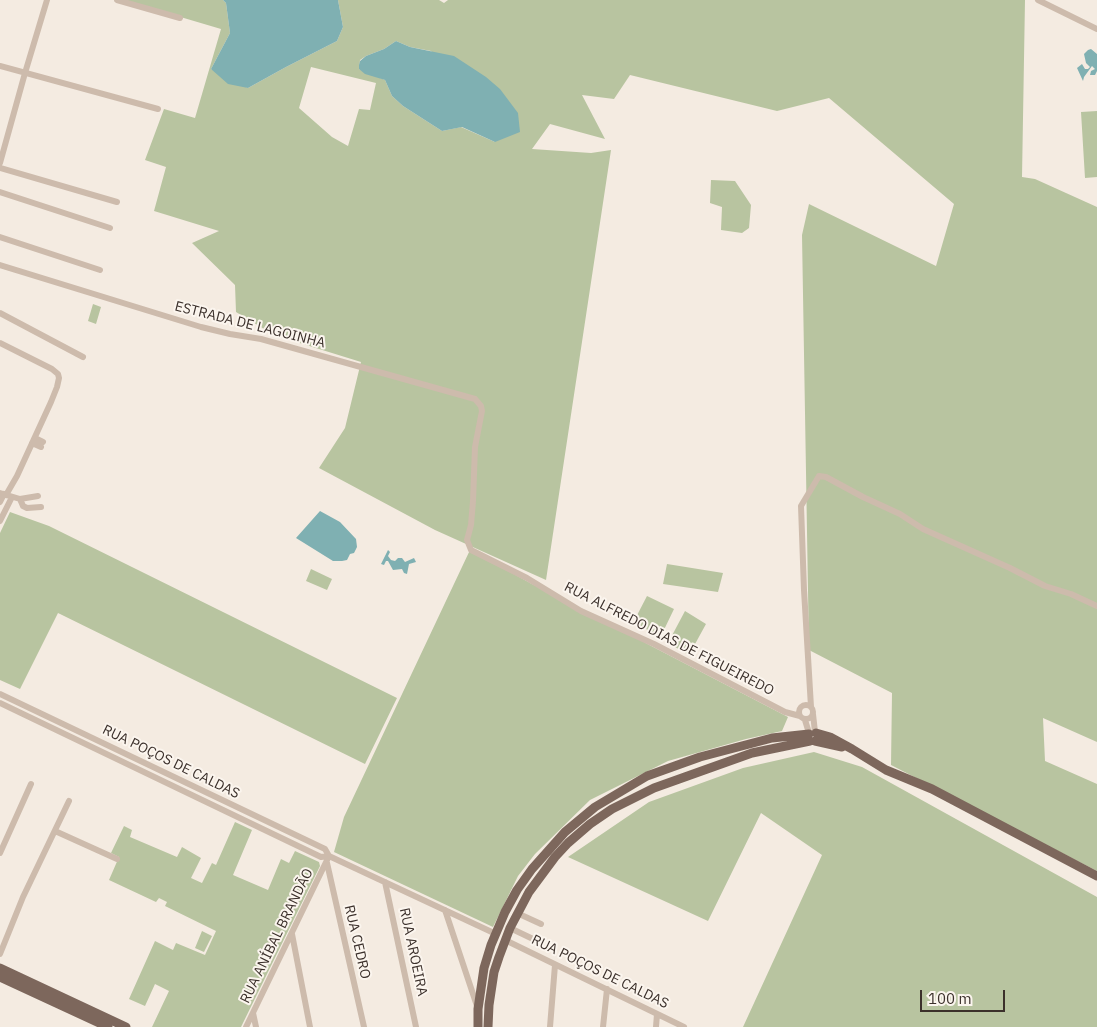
<!DOCTYPE html>
<meta charset="utf-8">
<style>
body{margin:0}
#map{position:relative;width:1097px;height:1027px;overflow:hidden;background:#f4ebe1;font-family:"IBM Plex Sans",sans-serif}
canvas{display:block}
.scale{position:absolute;left:920px;top:990px;width:85px;height:22px;box-sizing:border-box;border:2px solid #3b302b;border-top:0;padding-left:6px;font-size:15px;line-height:18px;white-space:nowrap;color:#3b302b;-webkit-text-stroke:4px #fbf5ee;paint-order:stroke}
</style>
<div id="map">
<canvas width="1097" height="1027"></canvas>
<div class="scale">100 m</div>
</div>
<script>
const ctx = document.querySelector('canvas').getContext('2d');
ctx.lineJoin = 'round';
function fill(path, color) { ctx.fillStyle = color; ctx.fill(path, 'evenodd'); }
const poly = rows => new Path2D(rows.map(r => 'M' + r).join(''));
function strokePath(path, color, width, dash) { ctx.strokeStyle = color; ctx.lineWidth = width; ctx.lineCap = dash ? 'butt' : 'round'; ctx.setLineDash(dash || []); ctx.stroke(path); }
function drawText(font, color, halo, rows, align = 'center') {
  ctx.font = font + ' "IBM Plex Sans",sans-serif'; ctx.lineWidth = 4; ctx.setLineDash([]); ctx.textBaseline = 'middle'; ctx.strokeStyle = halo; ctx.fillStyle = color; for (const [text, x, y, turn = 0] of rows) {
    ctx.save(); ctx.translate(x, y); ctx.rotate((+turn || 0) * Math.PI / 180); ctx.textAlign = isNaN(turn) ? turn : align; if (halo) ctx.strokeText(text, 0, 0); ctx.fillText(text, 0, 0); ctx.restore();
  }
}
const green = poly([
 [123,0,223,0,226,3,230,33,211,69,248,88,286,67,337,41,343,27,338,0,439,0,444,3,448,0,1025,0,1022,177,1035,179,1097,207,1097,742,1043,718,1045,761,1097,784,1097,871,891,765,892,693,809,650,802,235,809,204,936,266,954,204,829,98,777,111,630,75,614,99,582,95,605,139,550,124,532,149,591,153,611,150,546,580,435,530,319,468,345,428,361,362,274,335,236,312,235,285,192,243,219,231,154,211,166,167,145,160,164,109,195,118,221,29],
 [396,41,410,47,431,51,495,142,461,127,442,131,403,106,392,96,385,80,359,69,360,60,366,56,384,49],
 [311,67,376,83,370,110,359,109,348,146,332,137,299,108],
 [1097,111,1097,177,1085,178,1081,112],
 [711,180,735,181,751,205,749,228,742,233,721,230,722,207,710,203],
 [93,304,101,307,96,324,88,321],
 [10,512,49,526,397,698,365,764,58,613,20,689,0,680,0,533],
 [470,550,532,584,788,717,782,731,746,739,668,761,590,800,535,854,518,876,493,927,334,852,344,817],
 [667,564,723,573,718,592,663,584],
 [311,569,332,579,327,590,306,581],
 [647,596,674,609,661,636,633,623],
 [685,611,706,624,689,655,668,643],
 [814,752,862,767,1097,897,1097,1027,743,1027,822,855,761,813,708,921,568,857,649,802,743,768],
 [235,822,252,830,233,875,268,890,281,859,289,863,295,851,319,862,320,866,241,1027,152,1027,169,991,155,984,145,1006,129,999,155,941,173,950,176,943,205,955,216,931,165,906,167,902,159,898,156,902,109,880,119,857,111,853,124,826,132,830,130,837,177,857,182,847,201,858,191,878,202,883,212,863,216,865],
 [202,931,212,936,204,952,195,948]
]);
const water = poly([
 [223,0,338,0,343,27,337,41,286,67,248,88,228,84,211,69,230,33,226,3],
 [396,41,410,47,454,56,486,77,500,89,518,113,520,132,495,142,462,127,442,131,403,106,392,96,385,80,365,74,359,69,359,65,360,61,366,56,384,49],
 [1091,49,1097,54,1097,71,1095,75,1090,75,1091,71,1095,69,1092,66,1084,77,1083,81,1077,68,1082,64,1085,69,1088,69,1090,67,1086,63,1084,54,1088,50],
 [320,511,340,522,356,539,357,547,354,553,350,554,347,560,342,561,333,561,296,538],
 [388,550,390,552,388,556,391,560,395,561,398,558,402,558,405,562,414,558,416,562,409,564,407,574,404,573,402,569,393,570,388,561,386,561,384,565,381,564]
]);
const minor = poly([
 [117,0,180,18],
 [1038,0,1097,29],
 [0,66,158,109],
 [0,163,25,73,47,0],
 [0,168,117,202],
 [0,192,110,228],
 [0,237,100,270],
 [0,265,201,327,230,334,261,339,475,399,481,406,482,411,475,447,473,501,471,525,467,540,471,550,527,578,581,611,654,644,785,712,800,716],
 [0,313,83,357],
 [0,343,52,369,58,374,59,378,57,387,51,402,17,476,6,495],
 [35,438,43,442],
 [32,443,41,447],
 [0,493,20,499,38,496],
 [20,499,23,506,27,508,41,507],
 [0,502,4,494],
 [0,521,12,497],
 [0,694,325,849,329,856,496,934],
 [0,703,321,857,329,856],
 '799 712a7 7 0 1 1 14 0a7 7 0 1 1-14 0Z',
 [811,707,804,590,801,506,819,476,826,477,863,497,900,514,923,529,1010,568,1045,586,1071,594,1097,606],
 [813,714,815,732],
 [805,720,809,733],
 [55,831,117,859],
 [0,853,31,784],
 [327,863,364,1027],
 [385,882,416,1027],
 [445,910,478,1009],
 [517,913,541,924],
 [510,928,533,939],
 [292,934,310,1027],
 [505,940,684,1027],
 [0,954,23,897,69,801],
 [253,1013,256,1027],
 [246,1027,329,856],
 [550,1027,555,965],
 [603,1027,607,989],
 [656,1027,657,1014]
]);
const major = poly([
 [816,733,830,737,852,749,886,770,932,789,1097,876],
 [815,741,842,747],
 [0,968,126,1027],
 [0,977,108,1027],
 [478,1027,478,1009,484,968,491,945,505,912,517,890,532,869,565,832,595,807,647,776,700,757,772,738,809,734],
 [488,1027,489,1005,494,972,499,957,510,928,529,892,555,857,568,843,590,824,612,809,654,788,752,753,810,741]
]);
const streetNames = [
 ["ESTRADA DE LAGOINHA",250,325,14],
 ["RUA ALFREDO DIAS DE FIGUEIREDO",669,639,27],
 ["RUA POÇOS DE CALDAS",171,762,26],
 ["RUA ANÍBAL BRANDÃO",277,936,-64],
 ["RUA CEDRO",357,942,77],
 ["RUA AROEIRA",413,952,78],
 ["RUA POÇOS DE CALDAS",600,972,26]
];
fill(green, '#b8c4a0');
fill(water, '#7fb0b2');
strokePath(minor, '#cdbbac', 6);
strokePath(major, '#7d675c', 9);
drawText('14px', '#3b302b', '#fbf5ee', streetNames);
</script>
